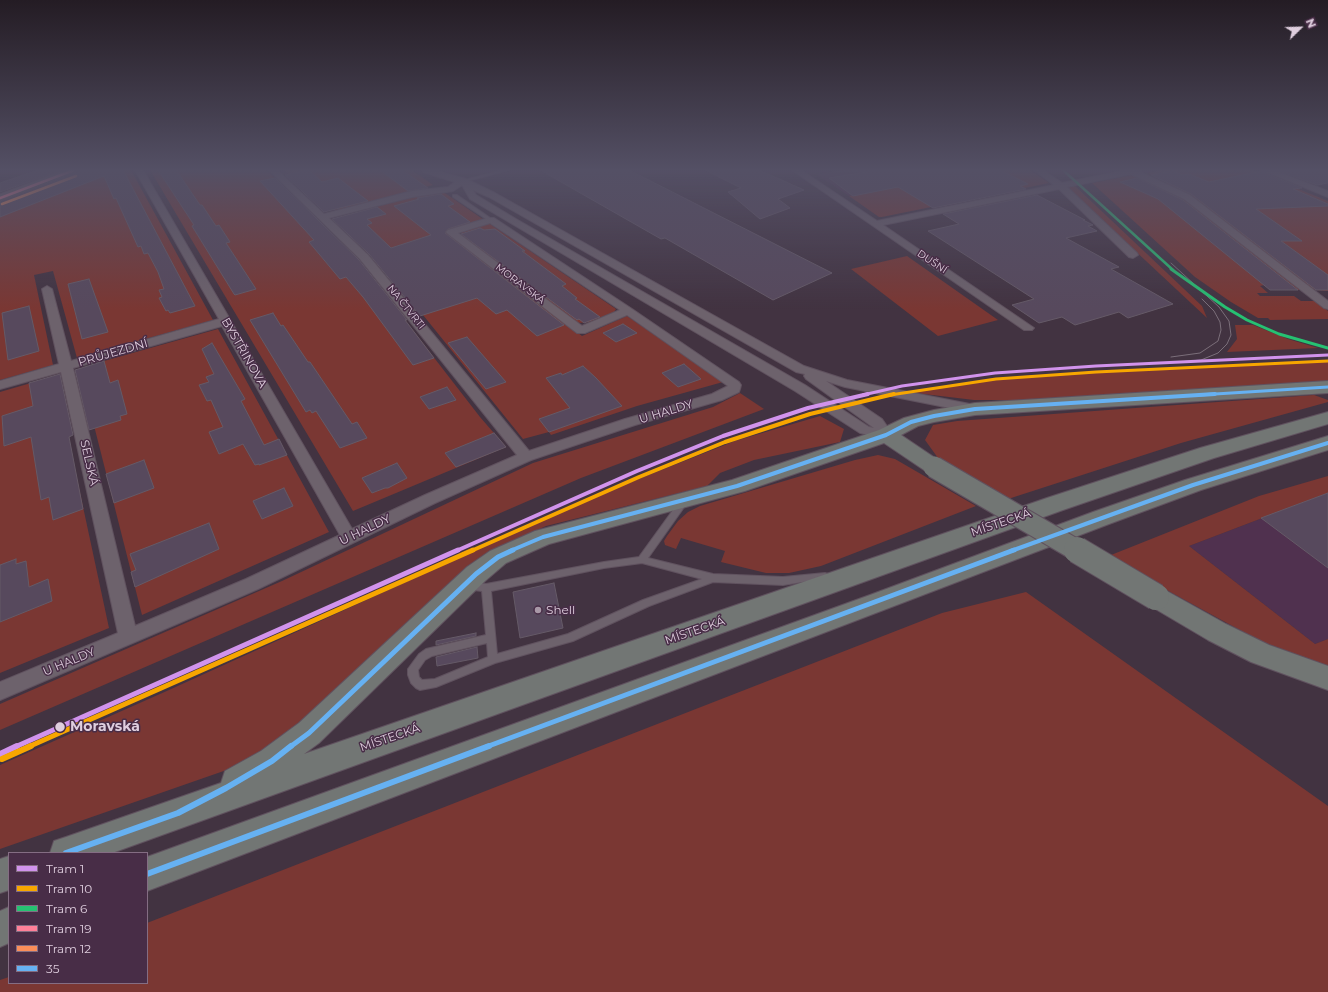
<!DOCTYPE html>
<meta charset="utf-8">
<style>
body{margin:0}
#map{position:relative;width:1328px;height:992px;overflow:hidden;background:#423341;font-family:Montserrat,sans-serif}
canvas{display:block}
.legend{position:absolute;left:8px;top:852px;width:140px;height:132px;box-sizing:border-box;background:#482d47;border:1px solid #846d83;margin:0;padding:5px 7px;list-style:none;font-size:12px;color:#dfcede}
.legend li{display:flex;align-items:center;gap:8px;height:20px}
.legend b{width:20px;border:1px solid #846d83}
.north{position:absolute;left:1280px;top:8px;width:40px;height:40px;-webkit-text-stroke:3px #482d47;paint-order:stroke;rotate:67deg;font-size:11px;font-weight:700;line-height:16px;text-align:center;color:#dfcede}
.north::after{content:'';display:block;margin:auto;width:14px;height:18px;background:#dfcede;clip-path:polygon(50% 0,100% 100%,50% 72%,0 100%)}
</style>
<div id="map">
<canvas width="1328" height="992"></canvas>
<ul class="legend">
<li><b style="height:5px;background:#d193ec"></b>Tram 1</li>
<li><b style="height:5px;background:#f7a600"></b>Tram 10</li>
<li><b style="height:5px;background:#26c172"></b>Tram 6</li>
<li><b style="height:5px;background:#ff8098"></b>Tram 19</li>
<li><b style="height:5px;background:#fa8e5a"></b>Tram 12</li>
<li><b style="height:5px;background:#66b1f2"></b>35</li>
</ul>
<div class="north">N</div>
</div>
<script>
const ctx = document.querySelector('canvas').getContext('2d');
ctx.lineJoin = 'round';
function fill(path, color) { ctx.fillStyle = color; ctx.fill(path, 'evenodd'); }
const poly = rows => new Path2D(rows.map(r => 'M' + r).join(''));
function strokePath(path, color, width, dash) { ctx.strokeStyle = color; ctx.lineWidth = width; ctx.lineCap = dash ? 'butt' : 'round'; ctx.setLineDash(dash || []); ctx.stroke(path); }
function drawText(font, color, halo, rows, align = 'center') {
  ctx.font = font + ' Montserrat,sans-serif'; ctx.lineWidth = 3; ctx.setLineDash([]); ctx.textBaseline = 'middle'; ctx.strokeStyle = halo; ctx.fillStyle = color; for (const [text, x, y, turn = 0] of rows) {
    ctx.save(); ctx.translate(x, y); ctx.rotate((+turn || 0) * Math.PI / 180); ctx.textAlign = isNaN(turn) ? turn : align; if (halo) ctx.strokeText(text, 0, 0); ctx.fillText(text, 0, 0); ctx.restore();
  }
}
const built = poly([
 [841,170,978,170,980,171,849,196,816,174],
 [1328,493,1328,639,1315,644,1189,546]
]);
const green = poly([
 [88,170,131,170,213,320,77,358,53,271,34,275,53,365,0,380,0,205],
 [150,170,267,170,377,284,480,417,506,447,353,511],
 [284,170,412,170,433,185,342,209,331,210,324,208],
 [978,170,1030,170,1049,183,882,217,879,217,849,196,980,171],
 [1161,170,1252,170,1328,201,1328,291,1317,290,1312,288,1192,197,1164,183,1167,183,1147,173],
 [1133,175,1185,199,1301,290,1289,290,1259,281,1264,285,1260,286,1268,293,1257,293,1260,296,1294,296,1301,301,1317,301,1328,311,1328,319,1270,320,1268,318,1258,318,1231,302,1195,277,1092,183],
 [1074,185,1202,306,1207,318,1068,188],
 [439,193,445,193,484,220,447,231,582,336,627,316,723,382,637,406,551,435,549,432,523,439,394,279,340,217,415,196],
 [486,223,490,224,616,309,614,312,589,322,578,323,574,321,461,235,462,231],
 [907,256,998,320,938,336,851,269],
 [1235,325,1253,325,1288,339,1318,348,1227,352,1237,339],
 [218,329,329,532,142,615,86,394,104,361],
 [1328,360,1328,381,1016,400,974,400,907,392,1022,376],
 [55,376,109,628,0,673,0,392],
 [740,393,764,409,581,478,0,730,0,704,282,581,533,463,713,407],
 [1314,395,1328,400,1328,402,1181,443,1008,499,938,458,925,440,933,425,957,421],
 [820,416,844,429,840,442,754,460,720,473,707,486,546,526,484,555,261,758,0,849,0,765,169,690,588,499,735,441],
 [878,455,895,459,976,506,821,566,789,573,766,573,721,562,725,551,681,538,676,549,665,545,664,541,667,536,678,521,688,512,700,506,855,460],
 [1328,476,1328,493,1189,546,1315,644,1328,639,1328,666,1260,641,1106,557,1259,496],
 [1026,592,1328,806,1328,992,0,992,0,980,9,977,9,983,147,983,147,923,942,613]
]);
const building = poly([
 [38,170,62,170,0,192,0,183,38,170],
 [77,170,123,170,195,306,170,313,168,310,166,311,159,298,162,297,159,290,164,289,158,272,148,253,144,254,141,246,138,247,116,198,114,199,104,176,0,217,0,201,77,171,77,170],
 [158,170,176,170,200,205,202,205,216,226,219,225,230,242,226,243,256,289,235,295,234,294,192,226,194,225,158,170],
 [309,170,322,182,338,178,368,201,324,212,285,175,309,170],
 [380,170,402,170,428,188,408,191,380,170],
 [540,170,629,170,832,273,773,300,665,238,661,239,540,170],
 [705,170,759,170,804,190,778,199,790,208,760,219,728,192,741,188,705,170],
 [879,170,1000,170,1028,184,1020,186,1026,189,933,208,898,187,853,196,829,178,879,170],
 [1276,170,1328,170,1328,183,1317,185,1276,170],
 [1173,171,1183,175,1189,174,1209,182,1261,171,1302,188,1293,189,1328,204,1328,206,1256,209,1302,241,1281,241,1328,275,1328,290,1316,290,1191,194,1151,175,1173,171],
 [275,178,359,260,407,320,405,320,434,358,413,365,363,297,346,277,340,279,309,242,314,240,260,181,275,178],
 [1137,178,1183,200,1298,290,1270,290,1158,199,1120,182,1137,178],
 [441,194,454,204,448,206,470,222,448,229,445,233,564,325,537,336,507,310,496,314,477,298,420,316,369,254,332,219,377,207,386,214,367,219,372,223,367,225,391,248,431,235,394,206,419,199,417,198,441,194],
 [1037,195,1085,220,1083,220,1093,225,1088,226,1097,231,1066,238,1119,267,1111,269,1173,304,1128,318,1119,312,1075,325,1062,317,1039,323,1012,305,1034,299,928,231,959,224,943,214,1037,195],
 [480,228,484,230,495,229,525,251,522,251,566,284,562,286,577,298,575,299,600,317,584,323,579,319,577,320,461,234,480,228],
 [89,279,108,332,82,339,68,284,89,279],
 [29,306,39,351,8,360,2,313,29,306],
 [273,313,281,326,283,325,308,362,310,362,352,424,357,422,367,438,340,448,316,411,312,413,310,410,306,412,250,320,273,313],
 [623,324,637,333,616,342,603,333,623,324],
 [467,337,506,382,486,389,448,343,467,337],
 [212,343,245,399,241,401,264,445,279,439,287,455,259,465,259,464,255,465,243,444,219,454,209,432,223,427,211,400,207,401,199,385,209,382,206,377,214,374,202,349,212,343],
 [104,361,110,383,118,380,127,414,120,416,121,420,89,430,75,370,104,361],
 [684,364,701,379,678,387,662,373,684,364],
 [583,366,596,378,622,406,549,432,539,419,570,408,546,378,561,373,562,375,583,366],
 [60,374,73,435,69,437,83,509,53,520,49,497,41,500,31,437,4,446,2,416,33,406,29,383,60,374],
 [447,387,456,400,429,409,420,397,447,387],
 [494,433,506,447,456,467,445,453,494,433],
 [144,460,154,488,114,503,106,474,144,460],
 [397,463,407,478,388,488,385,488,372,493,362,478,397,463],
 [284,488,293,506,262,519,253,501,284,488],
 [1328,493,1328,568,1261,518,1328,493],
 [209,523,219,549,135,587,131,572,136,570,130,554,209,523],
 [16,559,16,564,26,561,29,587,48,579,52,601,0,622,0,565,16,559],
 [554,583,563,628,520,638,513,592,554,583],
 [476,633,476,636,436,645,436,641,476,633],
 [477,647,478,658,437,666,436,657,477,647]
]);
const lane = poly([
 [503,170,509,170,463,182,461,181,503,170],
 [453,195,457,195,493,220,489,221,453,197,453,195],
 [684,498,688,501,687,503,648,558,713,574,783,577,825,573,828,574,829,576,828,578,783,585,713,582,649,606,573,641,495,663,436,687,420,690,416,688,411,683,408,675,408,669,419,654,426,649,486,635,482,591,465,589,464,586,465,583,468,582,486,584,604,562,639,557,681,499,684,498],
 [642,563,702,579,643,600,568,634,497,654,491,591,604,568,642,563],
 [487,643,488,657,435,679,422,680,419,677,418,670,425,660,432,656,487,643]
]);
const street = poly([
 [65,170,76,170,0,200,0,194,65,170],
 [135,170,143,170,352,529,425,495,517,455,360,259,269,170,277,170,324,214,412,191,448,187,455,182,423,172,422,170,434,170,466,179,495,193,804,366,847,380,975,405,980,406,982,409,980,412,975,413,845,387,826,381,882,419,893,435,891,438,886,439,860,433,795,391,470,199,462,185,453,191,412,197,329,218,368,255,529,451,625,419,712,394,728,386,627,315,585,333,577,333,448,234,446,232,448,230,488,218,494,218,632,309,739,382,741,385,740,389,739,392,722,400,635,425,531,460,435,503,258,589,0,700,0,682,118,633,61,372,0,389,0,381,59,364,42,289,47,286,52,289,71,361,219,319,135,170],
 [473,190,489,197,796,372,805,374,804,376,806,379,874,428,869,427,805,385,516,219,476,195,473,190],
 [490,223,620,310,582,326,458,233,490,223],
 [222,326,340,535,246,579,135,626,73,368,222,326],
 [792,170,801,170,877,221,1054,185,1034,170,1043,170,1062,183,1127,170,1141,170,1140,172,1190,195,1328,301,1328,309,1324,308,1184,199,1131,174,1067,187,1137,253,1138,255,1133,258,1129,257,1059,189,883,225,1034,328,1032,330,1024,330,792,170],
 [1262,170,1273,170,1328,191,1328,197,1262,170]
]);
const highway = poly([
 [1328,381,1328,393,975,415,934,422,918,426,901,435,941,462,945,467,941,472,934,474,927,472,884,443,745,491,549,544,506,563,485,581,319,743,304,754,1047,498,1200,448,1328,412,1328,424,1214,458,1063,510,112,853,50,853,54,841,66,837,221,783,225,771,261,751,299,723,467,567,490,551,535,531,732,480,879,430,904,418,934,410,975,403,1328,381],
 [1328,436,1328,450,1201,490,1109,524,147,891,147,857,870,595,1093,512,1185,480,1328,436],
 [1156,587,1165,590,1226,624,1269,645,1328,666,1328,690,1251,662,1208,640,1147,604,1143,597,1147,590,1156,587],
 [9,856,9,890,0,893,0,859,9,856],
 [9,907,9,943,0,947,0,911,9,907]
]);
const tram = poly([
 [1171,263,1219,307,1229,321,1231,335,1227,344,1218,353,1201,360,1178,362],
 [1171,357,1200,353,1218,341,1221,330,1220,322,1214,311,1202,299]
]);
const highwayBridgeFar1 = poly([
 [934,467,1078,551]
]);
const highwayBridge = poly([
 [1077,550,1156,597]
]);
const bus1Far3 = poly([
 [1199,395,1328,387]
]);
const bus1Far2 = poly([
 [510,551,543,537,737,486,886,435,911,422,934,416,975,409,1215,394],
 [1011,551,1193,485,1328,443]
]);
const bus1Far1 = poly([
 [290,747,309,733,476,574,498,557,513,550],
 [486,747,1014,550]
]);
const bus1 = poly([
 [66,853,178,813,226,788,272,761,291,746],
 [147,874,489,746]
]);
const tram1Far3 = poly([
 [863,395,902,386,995,373,1096,366,1328,355]
]);
const tram1Far2 = poly([
 [456,551,637,471,723,436,808,408,868,394]
]);
const tram1Far1 = poly([
 [15,747,458,550]
]);
const tram1 = poly([
 [0,754,17,746]
]);
const tram2Far3 = poly([
 [890,395,996,379,1096,372,1328,361]
]);
const tram2Far2 = poly([
 [471,551,639,477,725,442,810,414,894,394]
]);
const tram2Far1 = poly([
 [28,747,473,550]
]);
const tram2 = poly([
 [2,759,31,746]
]);
const tram3Far1 = poly([
 [1063,170,1173,270]
]);
const tram3 = poly([
 [1171,269,1225,307,1247,320,1279,334,1328,348]
]);
const tram4 = poly([
 [0,198,74,170]
]);
const tram5 = poly([
 [2,204,76,176]
]);
const markers = [
 [538,610,4,"#a898a7"],
 [60,727,5.5,"#dfcede"]
];
const farStreetnames = [
 ["DUŠNÍ",932,262,34],
 ["MORAVSKÁ",520,284,37],
 ["NA ČTVRTI",406,307,51]
];
const streetNames = [
 ["PRŮJEZDNÍ",113,353,-16],
 ["BYSTŘINOVA",244,353,60],
 ["U HALDY",666,412,-17],
 ["SELSKÁ",89,463,77],
 ["MÍSTECKÁ",1001,523,-19],
 ["U HALDY",365,530,-26],
 ["MÍSTECKÁ",695,631,-19],
 ["U HALDY",69,662,-23],
 ["MÍSTECKÁ",390,738,-19]
];
const poiNames = [
 ["Shell",546,610]
];
const nearStopnames = [
 ["Moravská",70,727]
];
fill(built, '#50314f');
fill(green, '#7a3733');
fill(building, '#57495d');
strokePath(building, '#655a67', 1);
strokePath(lane, '#60525f', 2);
strokePath(street, '#60525f', 2);
strokePath(highway, '#60525f', 2);
fill(lane, '#6d626c');
fill(street, '#6d626c');
fill(highway, '#727674');
strokePath(tram, '#7b6f7a', 1);
strokePath(highwayBridgeFar1, '#60525f', 23, []);
strokePath(highwayBridge, '#60525f', 28, []);
strokePath(highwayBridgeFar1, '#727674', 21);
strokePath(highwayBridge, '#727674', 26);
strokePath(bus1Far3, '#66b1f2', 3);
strokePath(bus1Far2, '#66b1f2', 4);
strokePath(bus1Far1, '#66b1f2', 5);
strokePath(bus1, '#66b1f2', 6);
strokePath(tram1Far3, '#d193ec', 3);
strokePath(tram1Far2, '#d193ec', 4);
strokePath(tram1Far1, '#d193ec', 5);
strokePath(tram1, '#d193ec', 6);
strokePath(tram2Far3, '#f7a600', 3);
strokePath(tram2Far2, '#f7a600', 4);
strokePath(tram2Far1, '#f7a600', 5);
strokePath(tram2, '#f7a600', 6);
strokePath(tram3Far1, '#26c172', 2.5);
strokePath(tram3, '#26c172', 3);
strokePath(tram4, '#ff8098', 2.5);
strokePath(tram5, '#fa8e5a', 2.5);
const sky = ctx.createLinearGradient(0, 0, 0, 309);
sky.addColorStop(0, '#241c24');
sky.addColorStop(0.55, '#545065');
sky.addColorStop(1, '#54506500');
ctx.fillStyle = sky;
ctx.fillRect(0, 0, 1328, 309);
for (const [x, y, r, color] of markers) { const dot = new Path2D(); dot.arc(x, y, r, 0, 2 * Math.PI); ctx.fillStyle = color; ctx.fill(dot); strokePath(dot, '#482d47', 1.5); }
drawText('10px', '#dfcede', '#482d47', farStreetnames);
drawText('12px', '#dfcede', '#482d47', streetNames);
drawText('12px', '#dfcede', '#482d47', poiNames, 'left');
drawText('bold 14px', '#dfcede', '#482d47', nearStopnames, 'left');
</script>
